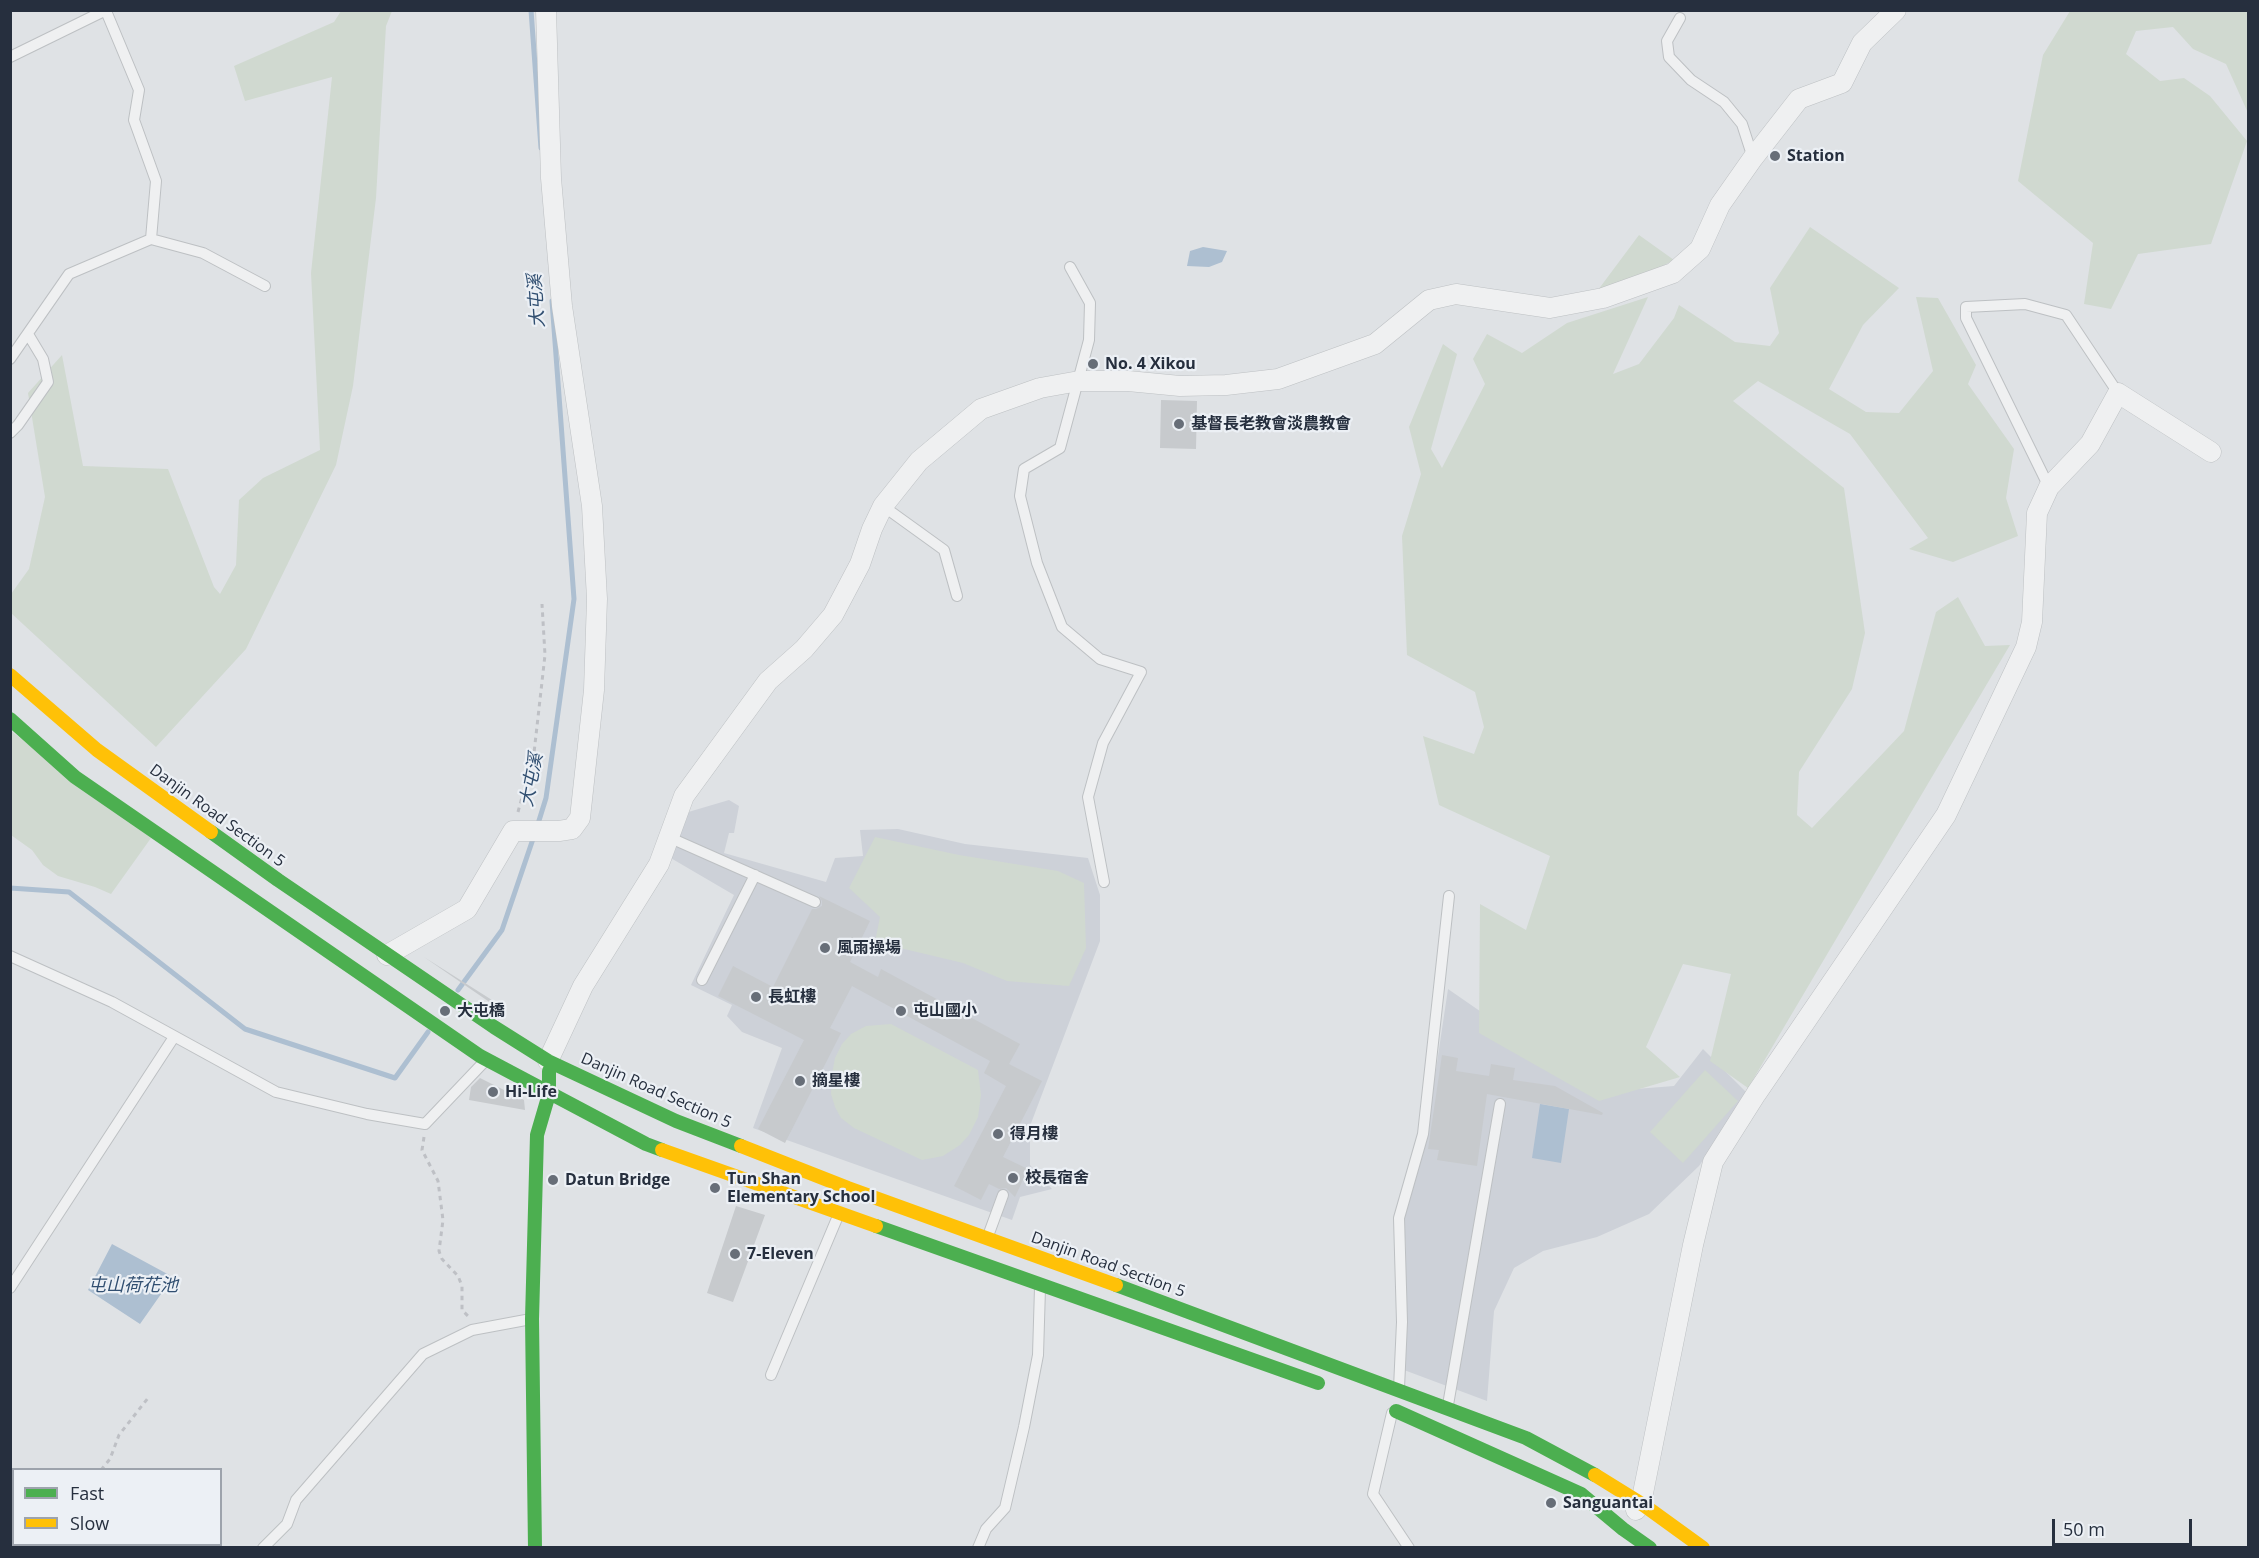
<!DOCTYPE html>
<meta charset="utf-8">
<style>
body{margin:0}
#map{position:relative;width:2259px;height:1558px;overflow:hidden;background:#dfe2e5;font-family:"Open Sans",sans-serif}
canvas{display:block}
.frame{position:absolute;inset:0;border:12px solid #262f3e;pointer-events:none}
.legend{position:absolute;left:12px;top:1468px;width:210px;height:78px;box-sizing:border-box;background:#ecf0f5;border:2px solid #9da3ac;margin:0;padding:8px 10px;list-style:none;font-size:18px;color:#262f3e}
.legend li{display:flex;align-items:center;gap:12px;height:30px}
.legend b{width:30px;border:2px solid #9da3ac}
.scale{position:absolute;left:2052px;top:1519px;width:140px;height:27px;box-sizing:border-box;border:3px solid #262f3e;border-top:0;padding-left:8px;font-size:18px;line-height:21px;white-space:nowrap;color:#262f3e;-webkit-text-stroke:4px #ecf0f5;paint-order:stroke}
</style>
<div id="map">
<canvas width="2259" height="1558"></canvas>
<div class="frame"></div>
<ul class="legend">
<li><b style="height:8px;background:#4caf50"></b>Fast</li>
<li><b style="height:8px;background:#ffc107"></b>Slow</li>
</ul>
<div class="scale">50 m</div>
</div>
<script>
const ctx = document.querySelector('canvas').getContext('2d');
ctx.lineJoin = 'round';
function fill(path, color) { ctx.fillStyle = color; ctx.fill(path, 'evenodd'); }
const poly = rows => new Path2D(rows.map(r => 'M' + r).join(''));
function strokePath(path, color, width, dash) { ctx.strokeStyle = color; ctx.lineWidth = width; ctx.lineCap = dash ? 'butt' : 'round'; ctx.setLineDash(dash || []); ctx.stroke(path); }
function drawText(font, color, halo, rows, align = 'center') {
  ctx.font = font + ' "Open Sans","Noto Sans TC",sans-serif'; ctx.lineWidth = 4.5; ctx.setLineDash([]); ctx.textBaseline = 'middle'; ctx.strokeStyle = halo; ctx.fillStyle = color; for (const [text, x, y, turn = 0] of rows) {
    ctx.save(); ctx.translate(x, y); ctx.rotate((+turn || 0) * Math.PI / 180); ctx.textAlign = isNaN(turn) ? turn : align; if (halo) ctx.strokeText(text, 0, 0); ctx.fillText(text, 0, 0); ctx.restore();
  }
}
const built = poly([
 [729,800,739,806,734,833,729,833,724,853,826,882,835,858,863,856,860,830,898,829,965,844,1088,858,1100,895,1100,941,1030,1126,1030,1165,1052,1189,1020,1197,1012,1220,753,1128,782,1048,742,1032,727,1016,732,1005,691,985,734,895,669,857,685,813],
 [1448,989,1597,1092,1674,1086,1703,1049,1748,1094,1699,1166,1649,1214,1597,1237,1543,1251,1514,1268,1494,1311,1487,1401,1404,1370,1406,1247,1403,1221,1425,1143]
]);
const green = poly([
 [341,11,392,11,386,26,376,198,353,386,336,465,246,649,156,747,11,613,11,594,29,569,45,497,28,393,62,355,83,466,168,469,214,587,220,594,236,565,239,500,263,478,320,450,311,273,332,77,245,101,234,66,334,22],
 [2070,11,2248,11,2248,113,2226,64,2193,49,2173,27,2136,31,2126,54,2160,81,2184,78,2210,96,2247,141,2211,244,2138,254,2111,309,2084,304,2093,243,2018,181,2043,55],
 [1810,227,1899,288,1863,325,1829,389,1866,412,1899,413,1933,371,1916,297,1938,298,1976,365,1968,384,2014,449,2006,498,2018,536,1953,562,1909,549,1928,538,1850,434,1758,381,1733,401,1844,488,1865,633,1852,689,1799,772,1797,815,1812,828,1904,731,1936,612,1958,597,1985,646,2010,645,1748,1088,1710,1061,1731,974,1683,964,1646,1047,1680,1077,1599,1101,1479,1033,1480,904,1526,930,1550,856,1439,805,1423,736,1474,754,1484,727,1475,692,1407,655,1402,536,1421,474,1409,427,1443,344,1457,354,1431,449,1442,468,1485,384,1473,359,1487,334,1522,353,1567,323,1648,297,1613,374,1639,364,1674,318,1679,305,1735,342,1770,346,1779,333,1770,288],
 [1639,235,1674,260,1645,275,1598,290],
 [11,731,151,838,111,894,95,887,58,876,43,865,32,850,11,835],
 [875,837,959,855,1058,871,1084,883,1086,948,1069,986,1007,981,963,963,875,942,880,917,849,888],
 [891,1024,978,1070,981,1095,978,1117,969,1135,960,1145,943,1156,922,1160,854,1128,841,1118,835,1107,831,1094,832,1074,835,1058,842,1044,851,1034,866,1026],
 [1705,1070,1738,1101,1683,1163,1650,1132]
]);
const water = poly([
 [1203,247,1227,251,1222,262,1209,267,1187,266,1190,251],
 [1540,1104,1569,1109,1561,1163,1532,1158],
 [112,1244,173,1277,140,1324,88,1290]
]);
const stream = poly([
 [531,10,541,148],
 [537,827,546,798,574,599,552,301],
 [10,888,69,892,245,1029,395,1078,428,1032],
 [458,990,502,930,534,836]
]);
const building = poly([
 [1161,400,1197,401,1196,449,1160,448],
 [819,896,870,921,850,962,878,977,881,969,1020,1044,1009,1064,1042,1081,1003,1157,1028,1169,1015,1197,1006,1188,999,1189,989,1184,981,1200,954,1186,1006,1086,984,1073,990,1061,852,986,830,1028,841,1033,785,1143,758,1129,804,1040,718,996,733,966,773,987,812,909,816,909,822,906,822,901],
 [424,957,503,1007,501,1010],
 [1442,1055,1458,1058,1456,1071,1489,1076,1491,1064,1515,1068,1513,1080,1555,1086,1603,1113,1602,1115,1487,1094,1477,1166,1437,1160,1439,1150,1428,1149],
 [480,1078,524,1100,525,1110,469,1100,471,1087],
 [736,1206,765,1215,733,1302,707,1293]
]);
const path = poly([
 [518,812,534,753,545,655,542,604],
 [424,1137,422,1150,438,1181,443,1220,439,1251,442,1259,458,1276,462,1286,462,1310,469,1317],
 [101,1470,110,1459,119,1435,148,1398],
 [74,1548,76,1544]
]);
const lane = poly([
 [1680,18,1667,41,1669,57,1691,80,1724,102,1742,124,1753,158],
 [10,57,106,10],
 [151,239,203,253,265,286],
 [1070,267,1090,303,1089,340,1060,448,1024,469,1020,496,1037,563,1062,627,1100,659,1141,672,1103,743,1088,797,1104,882],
 [10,359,69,274,151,239,156,181,134,120,139,90,106,11],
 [10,433,18,425,48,382,43,359,28,334],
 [2049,487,1966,318,1966,307,2025,304,2066,315,2118,393],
 [883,506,944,550,957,596],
 [669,835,675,840,815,902],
 [10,956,112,1002,276,1092,367,1114,425,1124,484,1062],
 [702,980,755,875],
 [988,1236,1003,1195],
 [10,1288,174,1037],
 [771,1375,838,1216],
 [1399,1388,1402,1322,1399,1218,1423,1134,1449,896],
 [1448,1405,1500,1104],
 [1392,1413,1373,1494,1409,1548],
 [263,1548,287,1524,296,1500,423,1354,472,1330,531,1319],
 [978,1548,986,1529,1005,1508,1024,1427,1038,1355,1040,1288]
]);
const street = poly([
 [387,955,467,909,513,831,559,831,572,829,580,818,594,690,597,599,592,506,562,306,551,178,546,10],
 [548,1061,583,986,659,864,684,796,768,681,804,649,833,615,860,564,872,529,883,506,919,461,981,409,1040,388,1079,381,1128,381,1180,386,1226,385,1278,379,1375,344,1429,300,1456,294,1550,308,1603,298,1673,273,1700,249,1720,205,1753,158,1799,99,1842,83,1862,43,1896,10],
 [1636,1510,1641,1503,1693,1245,1713,1162,1756,1094,1946,815,2026,647,2032,622,2037,513,2049,487,2090,444,2118,393,2211,452]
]);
const fast = poly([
 [10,719,75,777,480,1056,646,1144,662,1150],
 [211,832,278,880,494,1027,548,1061,676,1121,741,1146],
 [876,1226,1318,1383],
 [1116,1285,1526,1438,1595,1475],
 [1396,1411,1581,1494,1623,1529,1650,1548],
 [535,1548,532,1319,537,1135,549,1094,549,1071]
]);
const slow = poly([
 [10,675,97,750,211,832],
 [741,1146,848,1188,1116,1285],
 [662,1150,876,1226],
 [1595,1475,1645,1506,1703,1548]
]);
const markers = [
 [1775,156,6,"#676e78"],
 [1093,364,6,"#676e78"],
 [1179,424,6,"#676e78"],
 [825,948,6,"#676e78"],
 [756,997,6,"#676e78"],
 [445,1011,6,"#676e78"],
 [901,1011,6,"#676e78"],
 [800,1081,6,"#676e78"],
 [493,1092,6,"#676e78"],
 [998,1134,6,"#676e78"],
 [1013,1178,6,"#676e78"],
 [553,1180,6,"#676e78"],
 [715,1188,6,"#676e78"],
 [735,1254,6,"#676e78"],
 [1551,1503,6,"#676e78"]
];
const poiNames = [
 ["Station",1787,156],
 ["No. 4 Xikou",1105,364],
 ["基督長老教會淡農教會",1191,424],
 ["風雨操場",837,948],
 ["長虹樓",768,997],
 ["大屯橋",457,1011],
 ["屯山國小",913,1011],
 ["摘星樓",812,1081],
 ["Hi-Life",505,1092],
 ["得月樓",1010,1134],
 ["校長宿舍",1025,1178],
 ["Tun Shan",727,1179],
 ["Elementary School",727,1197],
 ["Datun Bridge",565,1180],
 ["7-Eleven",747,1254],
 ["Sanguantai",1563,1503]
];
const streetNames = [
 ["Danjin Road Section 5",217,816,36],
 ["Danjin Road Section 5",656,1091,24],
 ["Danjin Road Section 5",1108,1265,20]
];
const waterNames = [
 ["大屯溪",537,301,-94],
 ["大屯溪",532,780,-79],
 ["屯山荷花池",133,1286]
];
fill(built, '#cdd1d8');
fill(green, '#d0d9d0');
fill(water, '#adbfd1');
strokePath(stream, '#adbfd1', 5);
fill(building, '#c7cacd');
strokePath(lane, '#bdc0c3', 12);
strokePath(street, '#bdc0c3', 21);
strokePath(path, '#bec0c5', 3, [4.5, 4.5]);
strokePath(lane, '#eff0f1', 10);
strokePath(street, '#eff0f1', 20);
strokePath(fast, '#4caf50', 14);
strokePath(slow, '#ffc107', 14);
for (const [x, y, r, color] of markers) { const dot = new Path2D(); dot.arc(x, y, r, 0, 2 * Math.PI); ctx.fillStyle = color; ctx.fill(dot); strokePath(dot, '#ecf0f5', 2); }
drawText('bold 16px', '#262f3e', '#ecf0f5', poiNames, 'left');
drawText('16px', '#262f3e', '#ecf0f5', streetNames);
drawText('italic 18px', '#314f71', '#ecf0f5', waterNames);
</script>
